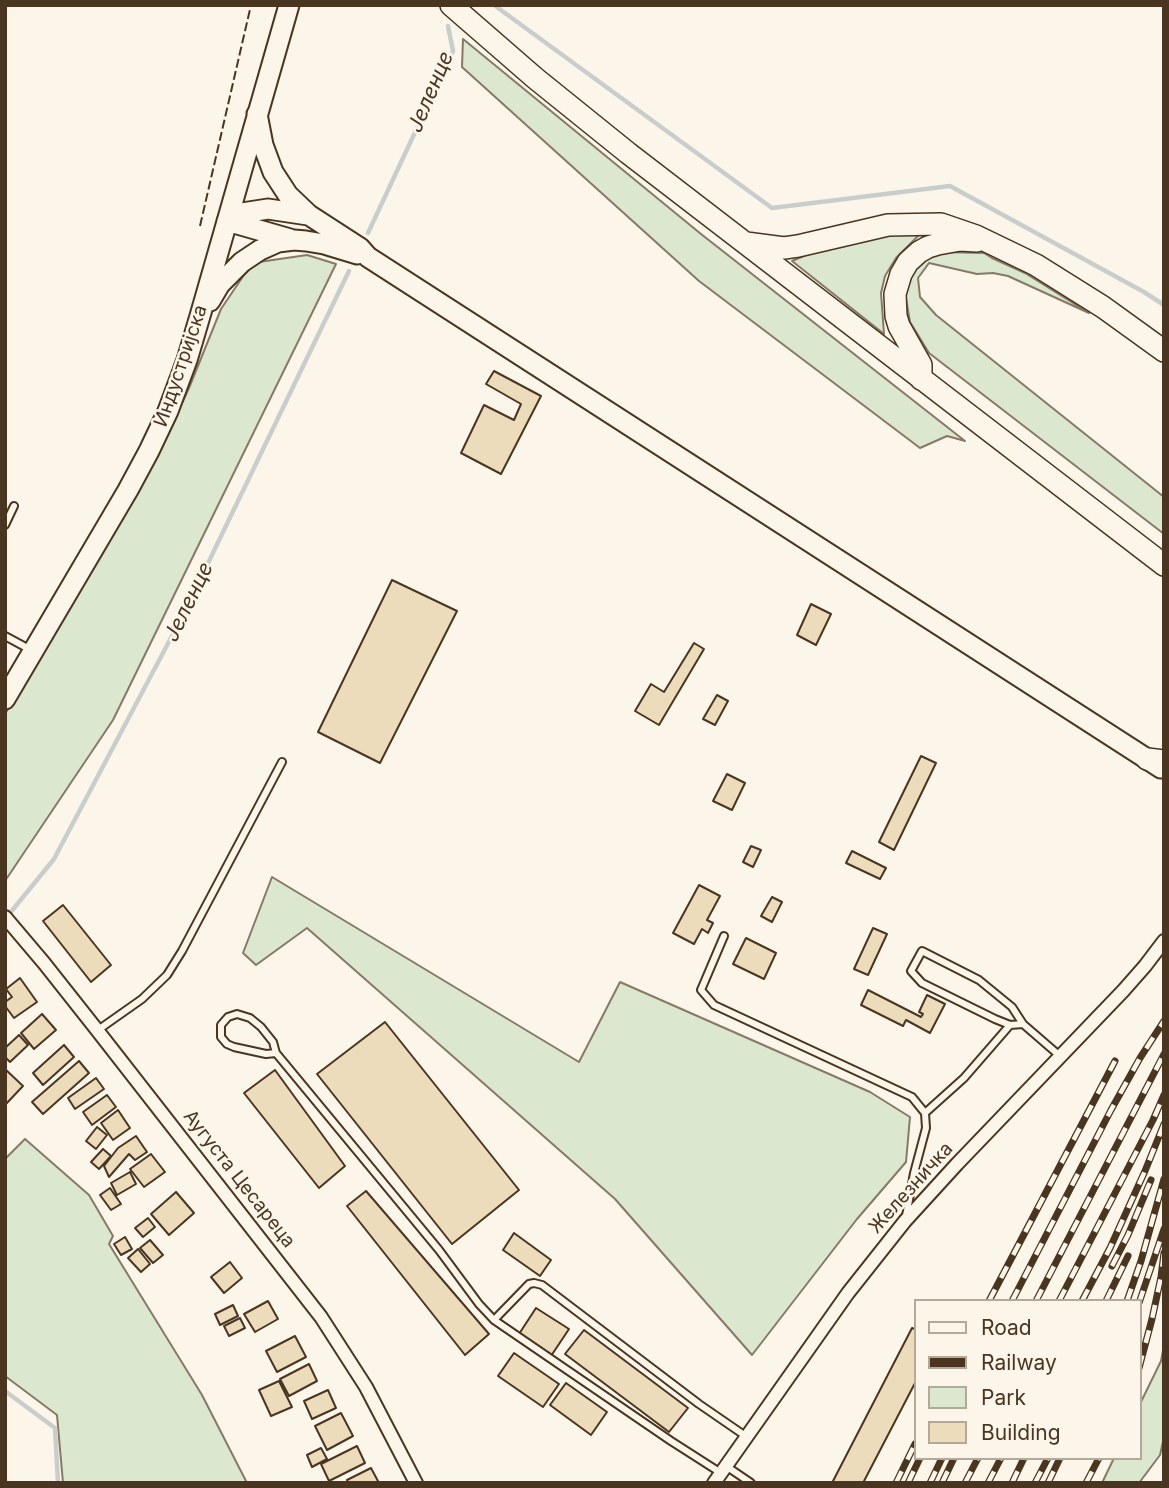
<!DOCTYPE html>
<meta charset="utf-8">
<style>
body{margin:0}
#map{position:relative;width:1169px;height:1488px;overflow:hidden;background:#fbf6e9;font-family:Inter,sans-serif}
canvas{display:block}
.frame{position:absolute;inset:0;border:7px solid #4a3520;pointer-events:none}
.legend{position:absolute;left:914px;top:1299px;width:228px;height:161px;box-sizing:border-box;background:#fbf6e9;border:2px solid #b4a999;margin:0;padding:9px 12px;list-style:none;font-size:21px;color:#4a3520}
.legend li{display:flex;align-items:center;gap:14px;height:35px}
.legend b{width:35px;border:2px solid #b4a999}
</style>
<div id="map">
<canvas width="1169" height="1488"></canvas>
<div class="frame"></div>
<ul class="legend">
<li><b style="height:9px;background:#fbf6e9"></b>Road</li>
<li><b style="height:9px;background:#4a3520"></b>Railway</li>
<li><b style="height:19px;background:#dce7d0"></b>Park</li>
<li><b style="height:19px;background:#ecdcbc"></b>Building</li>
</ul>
</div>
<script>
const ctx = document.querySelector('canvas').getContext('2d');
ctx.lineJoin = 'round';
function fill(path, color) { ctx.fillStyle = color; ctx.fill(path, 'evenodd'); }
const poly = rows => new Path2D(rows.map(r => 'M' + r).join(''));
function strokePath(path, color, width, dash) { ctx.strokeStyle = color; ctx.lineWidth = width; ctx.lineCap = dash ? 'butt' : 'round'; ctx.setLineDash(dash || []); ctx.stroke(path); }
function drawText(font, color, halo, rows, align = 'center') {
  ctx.font = font + ' Inter,sans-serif'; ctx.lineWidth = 5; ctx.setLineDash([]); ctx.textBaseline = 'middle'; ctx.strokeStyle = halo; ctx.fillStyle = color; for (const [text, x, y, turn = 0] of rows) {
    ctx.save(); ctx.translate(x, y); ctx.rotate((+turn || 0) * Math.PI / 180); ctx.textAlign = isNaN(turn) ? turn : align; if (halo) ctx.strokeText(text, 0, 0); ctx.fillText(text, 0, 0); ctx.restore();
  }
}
const green = poly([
 [463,39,701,234,965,441,947,436,920,448,699,281,462,67,463,39],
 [904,231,922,232,896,258,885,276,881,293,884,334,792,261,818,250,904,231],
 [943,252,984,253,992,258,1025,273,1089,313,1008,276,993,273,977,274,929,263,918,278,920,297,936,315,1164,497,1164,534,929,353,910,322,904,287,914,263,943,252],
 [307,255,336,264,113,720,5,881,5,714,164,442,189,388,221,309,252,263,307,255],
 [272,877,579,1062,620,982,870,1092,910,1117,906,1162,857,1219,752,1355,615,1199,307,928,256,965,243,953,272,877],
 [25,1139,89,1195,113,1236,109,1244,202,1395,247,1483,63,1483,57,1415,5,1376,5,1159,25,1139],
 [1164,1345,1164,1437,1160,1455,1139,1483,1102,1483,1114,1458,1139,1458,1139,1406,1161,1361,1164,1345]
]);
const stream = poly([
 [494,5,772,208,950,186,1144,292,1164,305],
 [368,233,453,51,448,26],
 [6,918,54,859,182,617,349,271],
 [5,1391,55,1428,58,1483]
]);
const building = poly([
 [494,371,541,396,501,474,461,453,484,405,514,420,521,404,486,384,494,371],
 [392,580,457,611,380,763,318,732,392,580],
 [811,604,831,614,816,645,797,635,811,604],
 [694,643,704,649,659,725,635,711,651,684,664,692,694,643],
 [717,695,728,701,715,725,703,719,717,695],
 [921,756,936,763,894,850,879,842,921,756],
 [727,774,745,783,732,810,713,801,727,774],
 [751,846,761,850,753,867,743,862,751,846],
 [852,851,886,868,880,879,846,863,852,851],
 [699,885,720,896,707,920,713,923,708,933,702,929,694,944,673,933,699,885],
 [772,897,782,902,772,922,761,916,772,897],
 [63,905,111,965,91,982,43,921,63,905],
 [873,928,887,934,868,975,854,969,873,928],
 [746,938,776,953,764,979,733,964,746,938],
 [20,978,37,1002,14,1018,5,1006,5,1002,12,997,6,989,20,978],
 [868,990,921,1017,923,1014,919,1012,927,995,945,1004,930,1033,906,1020,903,1026,861,1005,868,990],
 [42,1014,56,1030,34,1049,21,1033,42,1014],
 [385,1022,519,1190,452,1244,317,1074,385,1022],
 [19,1035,28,1045,10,1062,5,1057,5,1048,19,1035],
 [64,1045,74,1057,43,1085,33,1073,64,1045],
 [79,1061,89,1073,43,1114,32,1102,79,1061],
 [5,1069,23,1086,5,1105,5,1069],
 [275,1070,345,1166,319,1188,244,1093,275,1070],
 [96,1078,104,1089,75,1109,68,1098,96,1078],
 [107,1095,116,1107,92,1125,83,1112,107,1095],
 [118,1110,130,1128,113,1140,101,1123,118,1110],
 [97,1127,107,1135,96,1149,86,1141,97,1127],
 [136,1136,147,1152,135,1160,129,1154,109,1177,104,1166,118,1148,136,1136],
 [103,1149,111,1156,99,1169,91,1162,103,1149],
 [151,1154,165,1172,144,1187,130,1169,151,1154],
 [130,1172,136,1184,117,1195,111,1183,130,1172],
 [110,1188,121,1204,111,1210,100,1195,110,1188],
 [366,1191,489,1334,465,1355,347,1206,366,1191],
 [176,1192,194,1213,169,1235,151,1214,176,1192],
 [148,1218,155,1227,143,1237,135,1228,148,1218],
 [514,1233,551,1260,540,1276,503,1250,514,1233],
 [125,1237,132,1249,121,1255,114,1244,125,1237],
 [150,1240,163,1255,153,1263,140,1248,150,1240],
 [138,1249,150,1264,141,1272,128,1258,138,1249],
 [230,1262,242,1278,224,1293,211,1277,230,1262],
 [268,1301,278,1319,255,1332,244,1314,268,1301],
 [233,1305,238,1316,220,1325,215,1314,233,1305],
 [536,1308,569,1329,551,1356,519,1334,536,1308],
 [240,1318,245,1328,229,1336,224,1326,240,1318],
 [912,1328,915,1329,915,1383,863,1483,832,1483,912,1328],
 [584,1330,688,1408,669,1432,565,1354,584,1330],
 [295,1336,306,1357,277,1372,266,1351,295,1336],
 [514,1353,559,1384,543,1407,498,1376,514,1353],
 [309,1364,317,1381,289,1396,280,1379,309,1364],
 [279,1381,292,1407,271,1416,259,1390,279,1381],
 [566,1383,607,1412,591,1435,550,1405,566,1383],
 [328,1390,336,1408,312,1419,304,1401,328,1390],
 [341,1413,353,1436,327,1450,315,1426,341,1413],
 [357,1446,365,1463,329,1481,321,1464,357,1446],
 [321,1448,327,1459,312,1467,307,1455,321,1448],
 [371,1468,379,1483,348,1483,347,1480,371,1468]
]);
const lane = poly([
 [5,525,14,506],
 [5,636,31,650],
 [724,936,701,990,714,1005,912,1097,925,1113,926,1128,914,1173,906,1216],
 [1023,1024,1010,1025,995,1019,922,983,911,971,922,951,979,980,1012,1007,1023,1024,1060,1056],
 [98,1030,142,999,167,975,182,951,282,762],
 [276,1053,266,1054,234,1047,227,1044,221,1037,221,1025,228,1017,237,1014,250,1018,261,1027,273,1042,276,1053,439,1250,479,1304,494,1320,671,1441,721,1473],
 [925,1113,964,1078,1010,1025],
 [494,1320,529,1284,534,1283,542,1285,699,1404,747,1437],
 [726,1466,751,1483]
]);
const street = poly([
 [5,917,44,963,97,1030,321,1317,366,1387,416,1483],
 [714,1483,848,1293,905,1221,957,1164,1123,991,1145,966,1164,941]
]);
const secondary = poly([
 [257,114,263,145,273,172,288,195,309,215,360,248,368,257,1161,768],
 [229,215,268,209,308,215],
 [227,221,290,239],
 [210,301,220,284,242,262,260,250,278,242,294,240,306,241,324,244,357,254],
 [5,699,128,490,149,451,168,411,187,360,200,316,289,5]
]);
const primary = poly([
 [451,5,535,78,628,153,1164,565],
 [746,243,784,248,798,246,888,225,941,224,976,236,1036,265,1103,307,1164,351],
 [921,379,921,365,899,326,896,316,895,294,901,274,908,262,919,252,928,247,938,244,960,240,977,241],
 [1147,759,1164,761]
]);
const rail = poly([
 [1112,1266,1128,1235,1151,1180],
 [989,1301,1115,1061],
 [1012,1301,1111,1110,1140,1058,1164,1021],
 [1036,1301,1164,1054],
 [1059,1301,1153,1120,1164,1095],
 [1082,1301,1110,1248,1145,1171,1164,1124],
 [1106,1301,1128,1256],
 [1127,1301,1141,1261,1164,1179],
 [1139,1303,1164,1229],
 [1139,1368,1152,1319,1161,1277,1164,1253],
 [896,1483,915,1444],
 [908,1483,920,1458],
 [930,1483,942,1458],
 [942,1483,954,1458],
 [965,1483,978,1458],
 [988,1483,1001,1458],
 [1012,1483,1024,1458],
 [1035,1483,1048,1458],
 [1048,1483,1060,1458],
 [1086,1483,1099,1458]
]);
const fence = poly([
 [200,226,251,5]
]);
const streetNames = [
 ["Индустријска",181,366,-71],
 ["Аугуста Цесареца",239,1179,52],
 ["Железничка",911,1188,-48]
];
const waterNames = [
 ["Јеленце",431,92,-67],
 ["Јеленце",189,602,-64]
];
fill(green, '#dce7d0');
strokePath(green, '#887966', 2);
strokePath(stream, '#c9cecd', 4.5);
fill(building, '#ecdcbc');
strokePath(building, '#4a3520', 2);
strokePath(lane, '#4a3520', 10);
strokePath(street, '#4a3520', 16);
strokePath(secondary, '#4a3520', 23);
strokePath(primary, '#4a3520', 24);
strokePath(lane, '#fbf6e9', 6);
strokePath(street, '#fbf6e9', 12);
strokePath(secondary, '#fbf6e9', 19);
strokePath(primary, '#fbf6e9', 21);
strokePath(rail, '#4a3520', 7);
strokePath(rail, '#fbf6e9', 4.5, [13]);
strokePath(fence, '#4a3520', 2, [9, 3.5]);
drawText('19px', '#4a3520', '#fbf6e9', streetNames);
drawText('italic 21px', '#4a3520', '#fbf6e9', waterNames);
</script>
